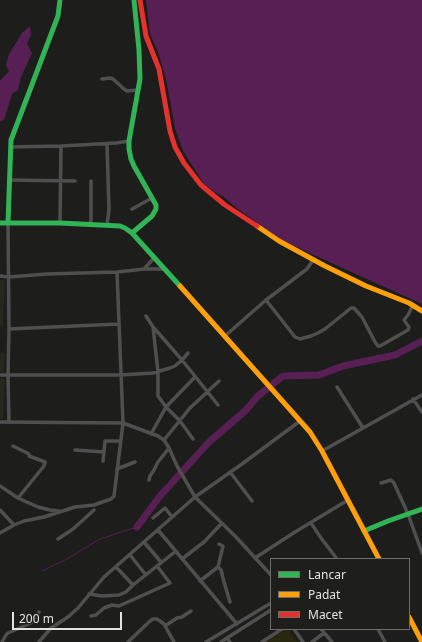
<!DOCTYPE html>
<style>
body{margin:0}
#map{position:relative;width:422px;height:642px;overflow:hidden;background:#1d1d1c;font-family:"Noto Sans",sans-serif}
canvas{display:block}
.legend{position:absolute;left:270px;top:558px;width:140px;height:72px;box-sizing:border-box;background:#1e1e1b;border:1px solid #6d6d6a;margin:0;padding:5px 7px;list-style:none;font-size:12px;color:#e3e3e1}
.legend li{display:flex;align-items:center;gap:8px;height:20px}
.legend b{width:20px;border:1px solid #6d6d6a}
.scale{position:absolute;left:12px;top:612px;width:110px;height:18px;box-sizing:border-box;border:2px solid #e3e3e1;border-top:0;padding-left:5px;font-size:12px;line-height:14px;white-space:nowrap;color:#e3e3e1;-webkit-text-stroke:3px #1e1e1b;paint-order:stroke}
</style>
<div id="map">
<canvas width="422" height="642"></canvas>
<ul class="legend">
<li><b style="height:5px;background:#30b455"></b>Lancar</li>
<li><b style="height:5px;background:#ff9f0a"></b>Padat</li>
<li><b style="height:5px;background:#e5322d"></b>Macet</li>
</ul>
<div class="scale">200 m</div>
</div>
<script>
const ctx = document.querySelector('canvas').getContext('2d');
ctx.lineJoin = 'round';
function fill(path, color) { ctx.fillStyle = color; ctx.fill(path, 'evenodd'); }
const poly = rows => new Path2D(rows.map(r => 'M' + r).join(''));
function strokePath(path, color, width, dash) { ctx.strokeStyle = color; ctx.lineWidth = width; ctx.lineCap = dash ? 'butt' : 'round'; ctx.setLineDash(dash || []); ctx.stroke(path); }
const built = poly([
 [0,280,5,280,4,305,0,305],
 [0,306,3,306,3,326,0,326],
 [5,353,4,372,0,372,0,354],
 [0,379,5,379,3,419,0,419]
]);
const green = poly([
 [286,629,288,629,297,642,266,642]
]);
const water = poly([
 [146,0,422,0,422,304,281,240,234,206,224,197,215,192,204,184,183,151,175,128,166,79,158,52,150,34],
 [30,26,31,35,27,44,32,53,21,77,18,90,12,94,4,120,0,121,0,81,9,71,6,65,9,54,22,33]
]);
const stream = poly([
 [42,571,67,559,100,539,137,527]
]);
const river = poly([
 [137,527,160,496,209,442,245,411,258,396,283,376,319,375,343,366,395,355,422,341]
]);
const street = poly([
 [102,79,110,78,113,79,124,89,127,91,138,90],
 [107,144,109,210,107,225],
 [11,147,61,146,116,143,129,141],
 [9,180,75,181],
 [132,209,152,198],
 [8,223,9,329,8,375,9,422],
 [60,223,61,146],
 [90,224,91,220,91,181],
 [144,269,154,258],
 [0,276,9,277,47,274,117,272,144,269,163,269],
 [266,300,307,269,313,260],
 [146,316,153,327,158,372,158,396,166,407,180,421,193,439],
 [154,328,182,360,218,405],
 [9,329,118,324],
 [225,336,266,300,295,337,300,339,311,336,318,333,325,329,351,308,354,308,362,317,375,342,378,346,380,346,408,330,409,327,404,320,408,315,413,305],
 [0,375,120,375,153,373,170,368,175,366,182,360,188,353],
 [337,387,363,428],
 [413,399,422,412],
 [0,422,123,423,158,436,164,440,169,448,177,466,195,497,235,536,271,575],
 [151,434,166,407,195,377],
 [164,440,190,408,219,381],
 [13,446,29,454,29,456,45,462,44,466,18,498],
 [75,450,104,452],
 [322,451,422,395],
 [103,461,105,441,121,441],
 [117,469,135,462],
 [230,472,252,501],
 [149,480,150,476,154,470,158,462,169,448],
 [381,483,391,480,394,483,408,514,422,553],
 [0,486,18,498,38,507,50,510,59,511],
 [0,510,14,525],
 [153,518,165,508,172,517],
 [311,523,321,538,337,559],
 [158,530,237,624],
 [0,533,14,525,24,521,44,517,75,507,94,505,111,499,114,496,123,423,117,272],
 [58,539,73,529,94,510],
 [144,542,161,562],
 [130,555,146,575],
 [255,558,295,532,348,500],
 [182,559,204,542,222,523],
 [218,567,221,570,224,582,230,602],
 [200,581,218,567,223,546,219,544],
 [133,585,176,551],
 [89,594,102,596,119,595,126,592,133,585,116,567],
 [91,616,96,615,104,608,112,605,119,606,170,583,157,566],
 [165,626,177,618,182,617,191,611],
 [294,629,303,642],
 [321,629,332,642],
 [378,629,385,642],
 [227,638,271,610],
 [2,642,6,635,8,633,31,623,34,620,39,612],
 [39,642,51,628,68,617,78,608,104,577,195,497,242,464,300,421],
 [128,642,150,621,153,619,157,619,160,621,164,624,174,642],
 [206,642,271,603],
 [221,642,227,638,230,642],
 [262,642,282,629],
 [312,642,324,633]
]);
const fast = poly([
 [0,223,60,223,120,226,125,228,132,233,180,286],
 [8,223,11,140,58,16,60,0],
 [132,233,152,216,156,209,156,205,134,166,131,159,129,149,129,141,140,79,139,50,134,0],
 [364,531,388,521,422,509]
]);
const slow = poly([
 [257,226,279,241,325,266,366,286,409,303,422,311],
 [180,286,310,432,322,451,379,559],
 [409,617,422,642]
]);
const jam = poly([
 [140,0,146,36,159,69,170,131,175,147,184,163,201,185,225,205,257,226]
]);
fill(built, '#27271f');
fill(green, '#282810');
fill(water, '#571f54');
strokePath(stream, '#571f54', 1);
strokePath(river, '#571f54', 7);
strokePath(street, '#504f50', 3.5);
strokePath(fast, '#30b455', 5);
strokePath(slow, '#ff9f0a', 5);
strokePath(jam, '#e5322d', 5);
</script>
